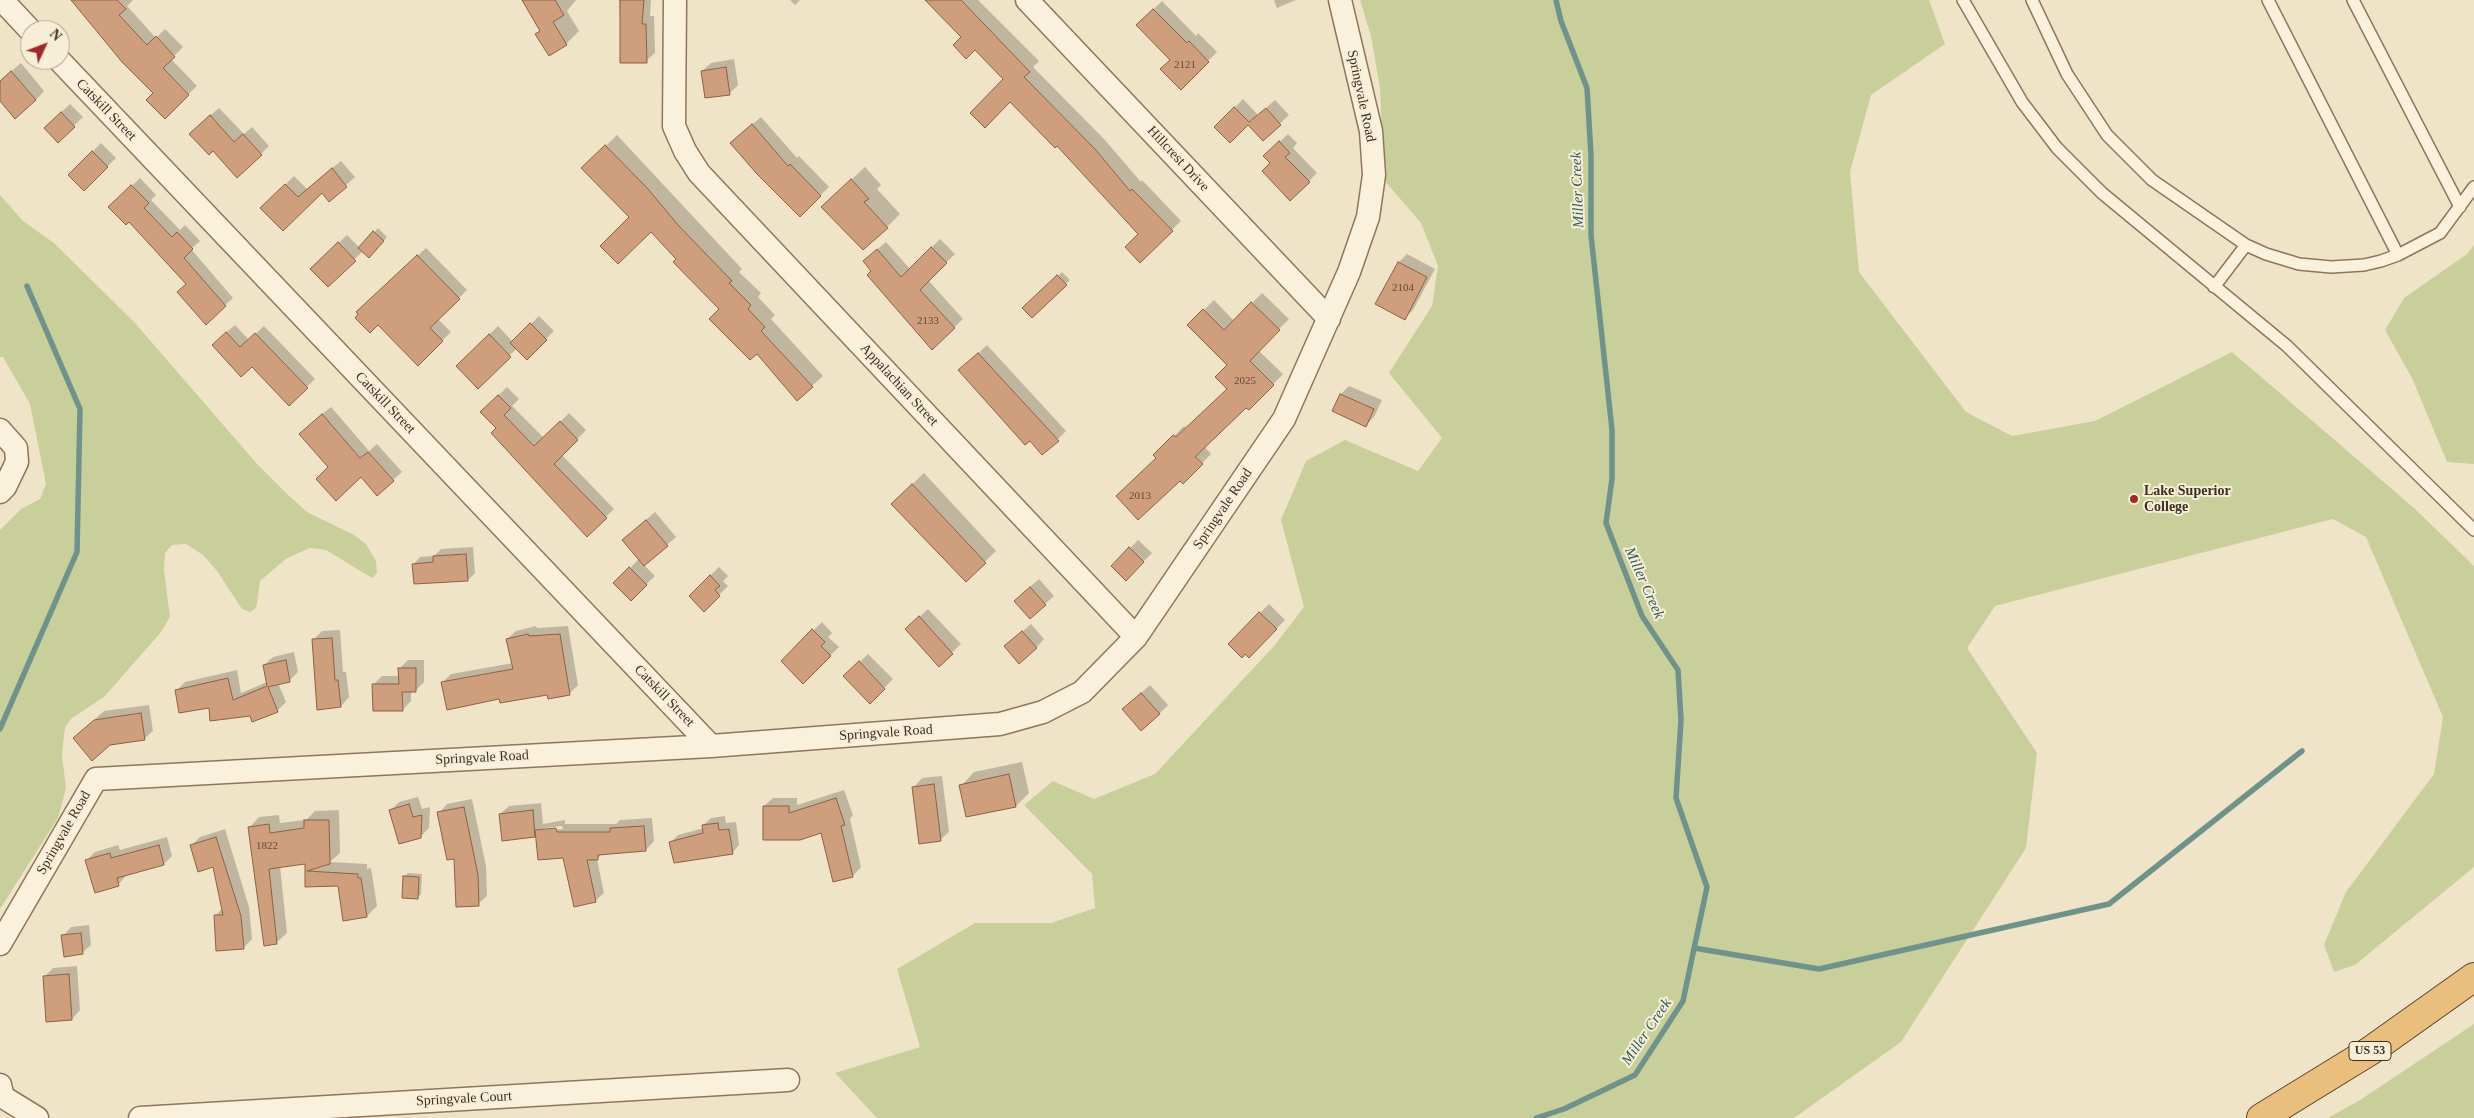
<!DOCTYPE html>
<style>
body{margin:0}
#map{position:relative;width:2474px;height:1118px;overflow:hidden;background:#f0e4c8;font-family:Georgia,serif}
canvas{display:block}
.north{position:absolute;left:20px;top:20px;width:50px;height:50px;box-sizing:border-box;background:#f7eed8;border:1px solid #ada18e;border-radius:50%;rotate:47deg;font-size:14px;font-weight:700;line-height:20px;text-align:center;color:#3d2e20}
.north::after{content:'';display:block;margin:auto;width:18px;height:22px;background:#9e2a2b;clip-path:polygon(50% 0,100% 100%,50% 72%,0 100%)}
</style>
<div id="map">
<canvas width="2474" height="1118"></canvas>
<div class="north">N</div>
</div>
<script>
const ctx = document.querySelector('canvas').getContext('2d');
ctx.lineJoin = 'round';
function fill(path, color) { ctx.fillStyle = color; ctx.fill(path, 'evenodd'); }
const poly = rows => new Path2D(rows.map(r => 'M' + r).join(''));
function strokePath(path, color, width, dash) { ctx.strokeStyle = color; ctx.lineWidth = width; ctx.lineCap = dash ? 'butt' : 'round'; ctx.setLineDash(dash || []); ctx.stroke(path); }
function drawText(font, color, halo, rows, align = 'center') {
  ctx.font = font + ' Georgia,serif'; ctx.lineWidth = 4; ctx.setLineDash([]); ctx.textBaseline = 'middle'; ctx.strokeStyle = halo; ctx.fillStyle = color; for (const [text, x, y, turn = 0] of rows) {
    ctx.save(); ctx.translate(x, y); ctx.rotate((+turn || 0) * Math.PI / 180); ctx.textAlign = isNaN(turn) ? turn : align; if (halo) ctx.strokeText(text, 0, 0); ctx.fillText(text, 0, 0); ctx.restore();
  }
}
const green = poly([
 [1360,0,1929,0,1945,44,1871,95,1850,172,1859,272,1966,412,2012,436,2095,421,2232,352,2414,508,2474,566,2474,867,2355,965,2334,972,2324,945,2346,892,2434,774,2443,717,2366,537,2333,519,1995,606,1967,648,2037,753,2026,848,1901,1042,1794,1118,877,1118,835,1073,920,1047,897,969,975,923,1051,923,1095,908,1092,874,1024,805,1053,781,1094,799,1155,774,1274,646,1304,607,1281,520,1306,461,1345,440,1418,471,1442,438,1389,373,1432,306,1438,266,1421,223,1384,180,1380,88,1371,36],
 [0,195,23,221,54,243,135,323,258,465,286,493,307,512,354,535,366,544,376,561,377,573,372,578,326,550,310,548,287,558,260,581,257,604,255,609,250,612,242,609,217,571,203,555,186,544,172,545,165,553,164,570,170,617,161,632,105,696,71,719,65,727,62,755,66,788,58,818,0,909,0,530,21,509,40,499,46,484,30,404,3,357,0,357],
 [2474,245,2474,464,2447,462,2412,378,2385,330,2404,298,2467,254],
 [2474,1024,2474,1118,2328,1118,2360,1100]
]);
const shadow = poly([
 [71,0,133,0,127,6,156,38,165,29,183,47,171,59,197,86,165,117,154,93],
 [523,0,576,0,567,11,579,31,566,44,537,34,541,30],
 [619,0,651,0,650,16,654,16,655,53,646,61,622,62],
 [790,0,800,0,795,5],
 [926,0,978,0,1039,61,1033,67,1104,139,1141,182,1142,180,1181,221,1140,261,1140,234,1005,79],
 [1274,0,1296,0,1277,8],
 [1162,1,1196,36,1198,33,1217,52,1181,88,1171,60,1138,25],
 [734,59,738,85,730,93,702,71,711,63],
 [21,63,44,91,36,100,0,99,0,81],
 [1243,99,1258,115,1275,100,1289,115,1263,139,1248,123,1216,127],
 [70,104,83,117,58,141,54,119],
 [219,108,244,134,252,127,269,146,261,154,214,150,199,125],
 [761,117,797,158,799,156,829,187,800,215,740,135],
 [1288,134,1297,143,1293,148,1317,173,1291,199,1271,163,1265,156],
 [617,135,742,269,739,272,761,293,758,297,775,315,771,319,823,376,812,386,720,309,651,230,631,217,583,168],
 [101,143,116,158,84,189,70,175],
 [341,161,355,177,330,200,322,191,262,208,294,176,307,189],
 [865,167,881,185,877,189,900,214,887,227,836,194],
 [140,178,156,195,151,200,180,230,185,225,200,241,191,249,233,298,225,305,187,284,129,220,110,207],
 [378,228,387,237,373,253,363,251,328,285,312,269,347,235,360,248],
 [940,239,955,254,928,280,963,319,932,348,873,271,873,253,886,242,910,269],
 [426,248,467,290,438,319,451,332,418,364,366,304],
 [1407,254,1435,269,1413,310,1404,319,1376,304,1399,262],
 [1062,272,1070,280,1032,317,1024,308],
 [1262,293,1289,319,1258,350,1283,374,1249,409,1246,406,1204,446,1211,454,1183,483,1155,455,1184,426,1187,429,1229,389,1229,365,1189,325,1214,300,1234,321],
 [539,316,554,331,527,358,517,348,478,387,458,366,498,326,513,342],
 [235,325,249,340,264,326,315,379,289,404,222,336],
 [987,345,1066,431,1043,454,969,362],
 [1349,386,1382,400,1374,417,1366,425,1334,411,1341,394],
 [507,387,519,399,512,406,544,438,569,413,586,430,562,455,614,509,587,535,482,412],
 [331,407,369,451,377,444,402,472,393,480,361,476,330,467,309,425],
 [924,473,996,551,966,580,892,504],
 [655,512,676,537,644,565,655,576,631,599,615,583,639,559,632,532],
 [1138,540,1152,553,1126,579,1113,566],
 [473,547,475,573,468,580,413,565,420,557,434,556,441,549],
 [719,567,728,576,723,581,728,586,704,610,690,596],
 [1039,579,1054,596,1030,617,1024,592],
 [1269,604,1285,620,1249,656,1229,644],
 [928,609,961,644,939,665,915,621],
 [822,622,832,633,828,637,839,647,803,682,782,661],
 [1031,624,1044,639,1036,648,1015,638],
 [536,626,537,628,568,626,578,685,569,694,500,697,442,683,451,674,513,663,507,639,516,631],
 [340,630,343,672,346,672,349,697,341,706,313,640,322,631],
 [294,652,298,672,289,681,278,683,286,702,277,711,250,715,210,706,176,691,185,682,237,670,241,693,267,682,264,665,273,657],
 [868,654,893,679,870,702,845,676],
 [408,660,424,660,424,682,415,691,411,691,411,701,402,710,374,684,382,676,400,676,400,668],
 [1150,685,1168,705,1159,714,1133,700],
 [149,705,153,731,144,739,110,744,74,738,104,711],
 [1022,762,1029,793,1016,806,961,786,974,772],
 [942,776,949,832,940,840,914,787,922,778],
 [844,790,853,815,850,819,861,867,853,876,834,880,822,831,764,806,773,798,797,798,797,805],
 [418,797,422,809,430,807,429,828,420,837,390,811,399,802],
 [472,799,486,866,487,896,478,904,455,857,439,813,447,804],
 [541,803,543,824,565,820,565,824,616,824,620,820,652,818,654,841,646,850,602,854,597,859,604,893,595,901,564,856,536,834,534,836,500,814,509,806],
 [562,826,563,829,544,830,544,828],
 [339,810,340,853,330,862,367,864,367,869,371,868,377,906,367,916,339,885,306,885,306,863,280,866,287,933,276,943,249,828,259,817,279,815,280,823,306,820,315,811],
 [725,816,726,823,736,822,739,845,732,853,670,843,678,835,704,828,703,825,711,818],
 [225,829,249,907,252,939,243,948,215,916,223,908,214,865,191,846,200,837],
 [167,837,172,856,164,864,127,874,119,884,87,860,95,852,118,845,120,850],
 [408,873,422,874,421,894,417,898,404,877],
 [89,925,91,945,82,953,63,936,71,927],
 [77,966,80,1010,72,1019,44,977,53,968]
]);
const stream = poly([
 [0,729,77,552,80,409,27,286],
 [1694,948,1819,969,2109,904,2302,751],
 [1536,1118,1564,1109,1635,1075,1683,1001,1707,887,1676,798,1681,720,1678,670,1642,616,1606,523,1612,479,1612,430,1591,235,1591,155,1587,88,1561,21,1556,0]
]);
const building = poly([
 [71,0,117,0,126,9,119,15,147,45,156,36,175,57,163,68,189,95,165,119,146,100,153,93,122,62,71,0],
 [522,0,555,0,564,15,553,22,567,45,549,56,535,34,540,31,522,0],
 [620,0,644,0,642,24,646,24,647,63,620,63,620,0],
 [925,0,961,0,1030,72,1024,77,1095,149,1130,191,1132,189,1173,231,1140,263,1125,247,1138,234,1057,146,1055,148,1010,102,985,128,970,113,1003,79,975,50,966,59,953,45,961,37,925,0],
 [1153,9,1187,43,1189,41,1209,62,1181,90,1160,69,1170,60,1136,25,1153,9],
 [726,67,730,95,705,98,701,71,726,67],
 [11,71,36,100,15,119,0,101,0,81,11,71],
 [1234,107,1249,122,1266,108,1281,125,1263,141,1248,125,1230,143,1214,127,1234,107],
 [61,112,75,127,58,143,44,128,61,112],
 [210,115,234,142,243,134,262,155,237,178,213,151,209,155,189,134,210,115],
 [752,124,788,166,790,164,821,196,800,217,757,174,730,143,752,124],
 [1279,141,1290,153,1285,157,1310,182,1290,201,1262,171,1270,163,1263,156,1279,141],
 [605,145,648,189,678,225,732,281,729,283,751,305,748,309,765,327,761,331,813,387,797,401,757,354,750,360,709,319,719,309,673,262,676,259,651,232,618,264,600,246,629,217,581,168,605,145],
 [92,151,108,167,84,191,68,175,92,151],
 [332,168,347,187,329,202,322,193,283,231,260,208,285,184,298,197,332,168],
 [851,179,869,199,864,202,888,228,863,250,821,207,851,179],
 [131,185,149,203,144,208,172,237,177,232,193,249,184,258,226,306,206,325,177,292,186,284,129,222,126,225,108,207,131,185],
 [373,231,384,241,369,258,358,248,373,231],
 [338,242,356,261,328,287,310,269,338,242],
 [931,247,947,263,920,290,955,328,932,350,867,275,871,271,863,261,877,249,901,277,931,247],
 [417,255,460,299,430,328,443,341,418,366,378,325,370,333,355,318,358,314,356,312,417,255],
 [1398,262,1427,277,1405,320,1375,304,1398,262],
 [1057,275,1067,285,1032,318,1022,308,1057,275],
 [1251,302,1280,330,1250,361,1274,385,1249,410,1246,408,1195,457,1203,464,1183,484,1180,481,1138,520,1116,496,1156,458,1153,455,1173,435,1176,437,1227,389,1215,377,1227,365,1187,325,1203,309,1224,330,1251,302],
 [530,323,547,340,527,360,510,343,530,323],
 [226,332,240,347,255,333,308,388,289,406,252,367,241,377,212,345,226,332],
 [489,334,511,357,478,389,456,366,489,334],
 [978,353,1059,441,1042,455,1030,441,1025,445,958,370,978,353],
 [1340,394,1374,409,1366,427,1332,411,1340,394],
 [498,395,511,408,504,415,534,446,560,421,578,440,554,464,607,518,587,537,491,433,496,428,480,412,498,395],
 [322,414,360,458,368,452,394,481,377,496,361,477,336,501,316,479,328,467,299,434,322,414],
 [912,484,986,563,966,582,891,504,912,484],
 [646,520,668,546,644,566,622,540,646,520],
 [1129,547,1144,562,1126,581,1111,566,1129,547],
 [466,554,468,581,414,584,412,564,433,562,433,556,466,554],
 [629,567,647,585,631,601,613,583,629,567],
 [710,575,720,586,715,590,720,596,704,612,689,596,710,575],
 [1030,587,1046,605,1030,619,1014,601,1030,587],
 [1259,612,1277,629,1249,658,1245,654,1242,658,1228,644,1259,612],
 [919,616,953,654,939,667,905,629,919,616],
 [812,629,825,642,821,646,831,656,803,684,781,661,812,629],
 [1022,631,1037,648,1019,664,1004,646,1022,631],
 [528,634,529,636,560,634,570,695,548,699,547,695,500,703,499,699,447,710,441,682,513,669,506,639,528,634],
 [332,638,335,680,338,680,341,707,317,710,312,639,332,638],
 [286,660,290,682,268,687,278,712,252,722,250,716,210,721,209,708,179,713,175,690,228,678,233,700,267,686,263,665,286,660],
 [859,661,885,689,870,704,843,676,859,661],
 [398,668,416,668,416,692,402,692,403,711,373,711,372,684,399,684,398,668],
 [1141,693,1160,714,1141,731,1122,709,1141,693],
 [141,713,145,740,110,745,92,761,73,738,94,720,141,713],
 [1009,774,1016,807,966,817,959,785,1009,774],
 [934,784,941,841,919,844,912,787,934,784],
 [836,798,845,825,841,826,853,877,833,882,821,833,800,840,763,840,763,806,789,806,789,813,836,798],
 [409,804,413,817,422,815,421,838,399,844,389,810,409,804],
 [464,807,478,875,479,906,456,907,454,859,447,860,437,812,464,807],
 [533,810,535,837,502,841,499,814,533,810],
 [304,820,329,820,330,864,307,871,358,874,358,878,361,878,367,917,343,921,338,886,305,887,305,864,269,869,277,944,264,946,248,827,269,824,270,833,304,828,304,820],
 [718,823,719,830,729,829,733,854,674,863,669,842,703,833,702,825,718,823],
 [644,826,646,851,598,855,598,860,587,860,596,902,574,907,563,858,538,860,535,830,556,828,557,832,610,832,610,828,644,826],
 [216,837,241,916,244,949,216,951,214,915,223,915,213,867,198,872,190,845,216,837],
 [159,845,164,865,117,878,119,886,95,893,85,860,110,853,111,858,159,845],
 [403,876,419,877,418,899,402,898,403,876],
 [81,933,83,954,64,957,61,935,81,933],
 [69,974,72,1020,46,1022,43,976,69,974]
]);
const service = poly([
 [1963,0,2022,102,2057,148,2102,193,2287,346,2474,530],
 [2032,0,2067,74,2107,135,2152,180,2246,245,2266,254,2299,264,2331,267,2364,265,2381,261,2398,255,2440,233,2474,187],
 [2268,0,2398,255],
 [2353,0,2460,207],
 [2214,287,2246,245]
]);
const minor = poly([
 [2,0,30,30],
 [675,0,674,126,685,151,699,173,1136,637],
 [1027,0,1329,319],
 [59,60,711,746],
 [0,430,16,448,17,462,5,487,0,492],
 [0,944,96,779,711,746,1000,724,1043,712,1082,692,1136,637,1284,419,1349,272,1368,217,1374,175,1371,131,1340,0],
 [0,1085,3,1097,37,1118],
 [140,1118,788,1080]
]);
const trunk = poly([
 [2261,1118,2370,1051,2474,977]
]);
const markers = [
 [2134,499,5,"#9e2a2b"]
];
const numberNames = [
 ["2121",1185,65],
 ["2104",1403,288],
 ["2133",928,321],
 ["2025",1245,381],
 ["2013",1140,496],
 ["1822",267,846]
];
const shields = [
 [2370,1051,42]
];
const shieldNames = [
 ["US 53",2370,1051]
];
const streetNames = [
 ["Springvale Road",1361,96,78],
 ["Catskill Street",106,110,46],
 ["Hillcrest Drive",1178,159,47],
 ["Appalachian Street",899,385,47],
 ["Catskill Street",385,403,46],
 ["Springvale Road",1223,509,-56],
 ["Catskill Street",664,696,46],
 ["Springvale Road",886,733,-4],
 ["Springvale Road",482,758,-3],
 ["Springvale Road",64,833,-60],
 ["Springvale Court",464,1099,-3]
];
const poiNames = [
 ["Lake Superior",2144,491],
 ["College",2144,507]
];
const waterNames = [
 ["Miller Creek",1578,190,-92],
 ["Miller Creek",1644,583,66],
 ["Miller Creek",1647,1032,-56]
];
fill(green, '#c9cf9b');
fill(shadow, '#0003');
strokePath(stream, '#6f938a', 5.5);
fill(building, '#cf9f7d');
strokePath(building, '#8d5f41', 1);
strokePath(service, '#8d765c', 14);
strokePath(minor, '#8d765c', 25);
strokePath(trunk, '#5b4430', 30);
strokePath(service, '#faf1dc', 11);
strokePath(minor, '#faf1dc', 22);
strokePath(trunk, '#eabe7c', 28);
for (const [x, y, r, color] of markers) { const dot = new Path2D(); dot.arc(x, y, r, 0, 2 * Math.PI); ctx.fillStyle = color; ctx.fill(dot); strokePath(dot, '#f7eed8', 2); }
drawText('11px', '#624a37', null, numberNames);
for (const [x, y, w] of shields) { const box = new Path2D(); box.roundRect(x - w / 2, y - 9.5, w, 19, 4); ctx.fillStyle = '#f7eed8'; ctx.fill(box); strokePath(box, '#3d2e20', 1); }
drawText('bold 12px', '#3d2e20', null, shieldNames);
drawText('14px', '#3d2e20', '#f7eed8', streetNames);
drawText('bold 14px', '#3d2e20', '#f7eed8', poiNames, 'left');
drawText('italic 15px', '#2f5d5a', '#f7eed8', waterNames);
</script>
